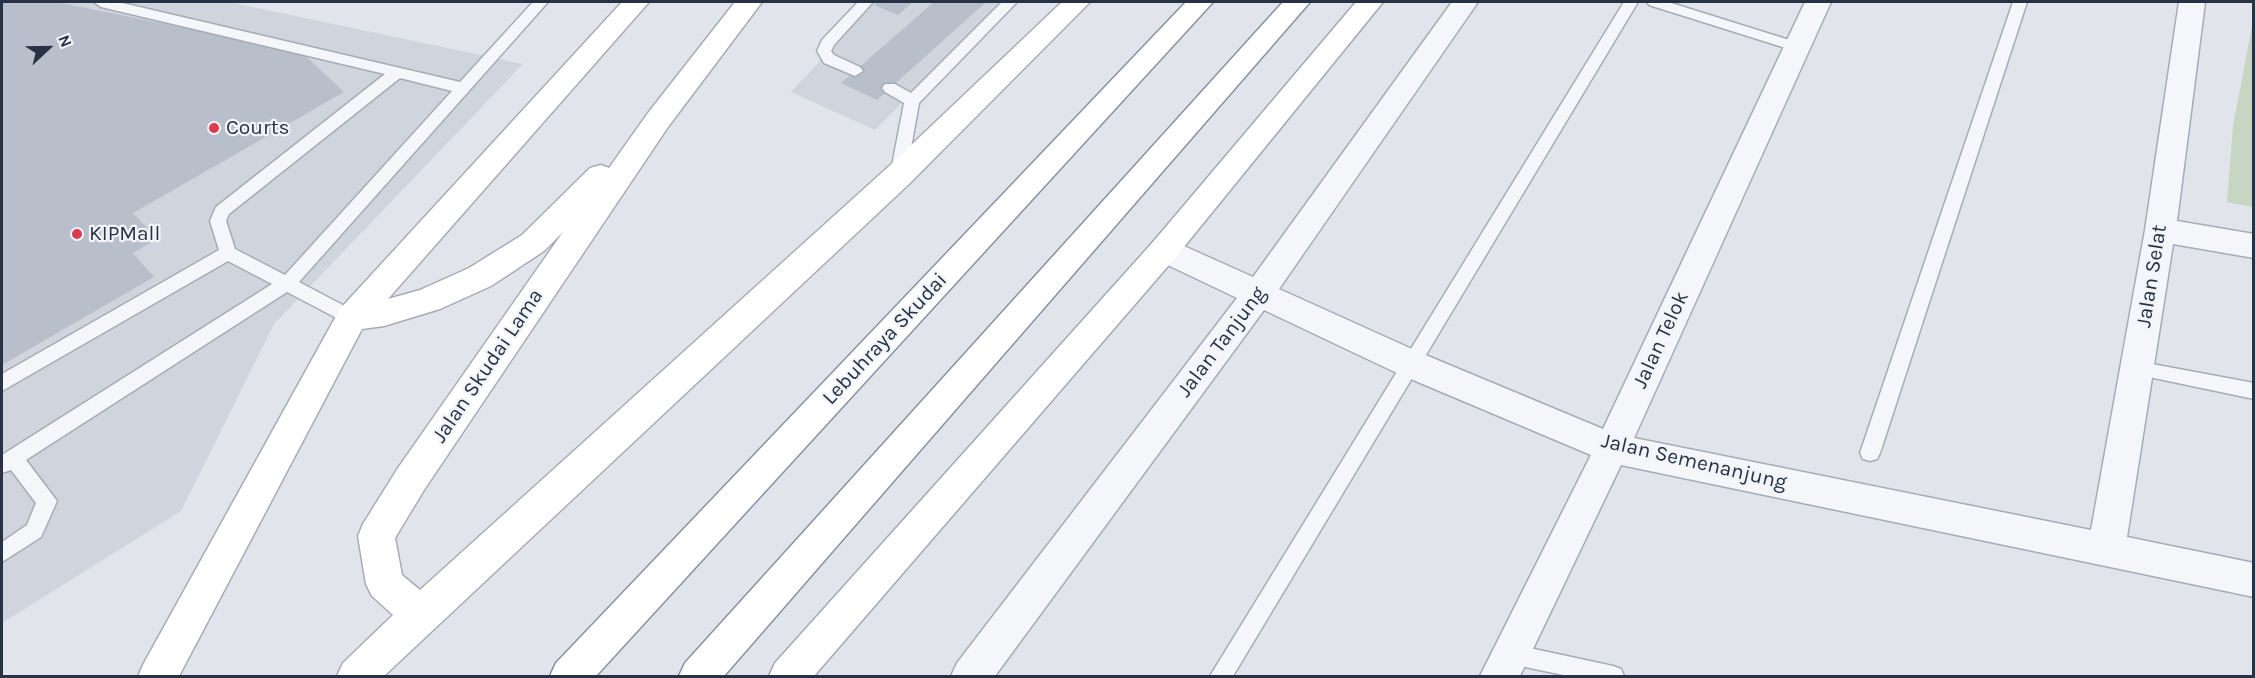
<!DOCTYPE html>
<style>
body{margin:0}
#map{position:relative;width:2255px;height:678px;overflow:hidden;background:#e1e5eb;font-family:Karla,sans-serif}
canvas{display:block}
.frame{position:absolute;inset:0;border:3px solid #283245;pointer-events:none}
.north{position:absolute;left:18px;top:18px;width:60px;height:60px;-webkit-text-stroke:4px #f1f4f8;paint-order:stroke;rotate:68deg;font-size:16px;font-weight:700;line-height:24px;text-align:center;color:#283245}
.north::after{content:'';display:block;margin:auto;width:21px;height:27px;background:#283245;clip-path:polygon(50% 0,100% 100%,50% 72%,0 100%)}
</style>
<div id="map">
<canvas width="2255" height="678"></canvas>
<div class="frame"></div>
<div class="north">N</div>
</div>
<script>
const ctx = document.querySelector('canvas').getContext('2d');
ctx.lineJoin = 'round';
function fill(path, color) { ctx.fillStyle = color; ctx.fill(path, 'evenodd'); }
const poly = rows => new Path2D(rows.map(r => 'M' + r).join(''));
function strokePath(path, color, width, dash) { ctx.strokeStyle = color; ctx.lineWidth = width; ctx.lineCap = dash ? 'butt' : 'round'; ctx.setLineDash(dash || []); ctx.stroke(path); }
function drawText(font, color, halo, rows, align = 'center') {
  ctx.font = font + ' Karla,sans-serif'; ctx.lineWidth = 4.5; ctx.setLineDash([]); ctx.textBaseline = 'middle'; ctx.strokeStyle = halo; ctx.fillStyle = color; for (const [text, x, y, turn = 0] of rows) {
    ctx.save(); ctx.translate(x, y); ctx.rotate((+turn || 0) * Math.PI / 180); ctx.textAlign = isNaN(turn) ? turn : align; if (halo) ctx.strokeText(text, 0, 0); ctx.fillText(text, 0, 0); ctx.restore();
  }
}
const built = poly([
 [2,2,229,2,523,64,274,324,181,511,2,623],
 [875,2,1002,2,875,130,791,92]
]);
const green = poly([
 [2253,21,2253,207,2227,202,2233,126]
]);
const building = poly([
 [2,2,56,2,300,51,344,92,133,213,157,239,133,253,154,277,2,365],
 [878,2,913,2,898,15,874,5],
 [934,2,986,2,877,100,841,83]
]);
const lane = poly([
 [94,2,118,2,460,82,533,2,548,2,299,282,358,313,361,318,358,323,352,325,346,323,287,292,26,460,57,501,41,537,2,562,2,542,27,525,36,503,11,470,2,473,2,455,272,284,228,261,2,391,2,374,219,250,210,221,216,207,385,74,101,7,94,2],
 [400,78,452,91,285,275,235,249,226,221,229,214,400,78],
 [858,2,873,2,834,45,831,51,834,55,860,67,863,71,855,76,824,63,817,51,822,40,858,2],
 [1002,2,1017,2,919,103,906,176,904,180,898,182,892,180,890,176,904,103,885,92,882,88,885,84,895,84,911,93,1002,2],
 [1624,2,1638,2,1233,676,1210,676,1624,2],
 [1647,2,1668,2,1802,44,1804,47,1797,52,1792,50,1649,5,1647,2],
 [2013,2,2027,2,1880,453,1877,459,1870,461,1863,459,1860,453,2013,2],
 [2136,361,2254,383,2254,399,2130,373,2127,368,2130,363,2136,361],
 [1511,644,1613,666,1621,669,1624,676,1568,676,1511,664,1503,661,1500,654,1503,647,1511,644]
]);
const street = poly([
 [1452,2,1478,2,1279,289,1423,354,1603,429,1805,2,1831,2,1634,438,2091,530,2145,230,2179,2,2205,2,2177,221,2254,234,2254,258,2173,244,2127,537,2254,563,2254,597,1621,465,1520,676,1480,676,1591,455,1399,374,1264,310,995,676,951,676,957,663,1237,298,1153,258,1148,250,1153,242,1164,238,1175,242,1253,277,1452,2]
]);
const secondary = poly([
 [622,2,649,2,388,299,420,290,469,268,522,235,590,168,601,165,609,168,648,113,735,2,762,2,668,127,424,490,395,538,402,575,420,590,887,168,1062,2,1090,2,909,184,384,676,337,676,343,663,393,615,372,596,366,584,358,536,363,524,398,468,563,232,544,251,491,286,440,309,384,326,362,329,179,676,138,676,144,663,340,309,622,2]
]);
const primary = poly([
 [1356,2,1383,2,1175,258,814,676,769,676,775,663,1153,242,1356,2]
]);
const highway = poly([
 [1186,2,1213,2,596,676,550,676,556,663,1186,2],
 [1283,2,1310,2,724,676,679,676,685,663,1283,2]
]);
const markers = [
 [214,128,6,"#db3c50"],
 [77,234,6,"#db3c50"]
];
const poiNames = [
 ["Courts",226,128],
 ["KIPMall",89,234]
];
const streetNames = [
 ["Jalan Selat",2152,276,-81],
 ["Lebuhraya Skudai",885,339,-47],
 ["Jalan Telok",1661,340,-65],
 ["Jalan Tanjung",1222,342,-53],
 ["Jalan Skudai Lama",488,366,-56],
 ["Jalan Semenanjung",1694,462,13]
];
fill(built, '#cfd4dd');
fill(green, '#c6d6c2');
fill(building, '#b8beca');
strokePath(lane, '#a6acb6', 3);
strokePath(street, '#a6acb6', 3);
strokePath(secondary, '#a6acb6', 3);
strokePath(primary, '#9fa9b8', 3);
strokePath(highway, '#8792a3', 3);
fill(lane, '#f5f6f9');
fill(street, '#f5f6f9');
fill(secondary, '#fff');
fill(primary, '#fff');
fill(highway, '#fff');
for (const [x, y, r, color] of markers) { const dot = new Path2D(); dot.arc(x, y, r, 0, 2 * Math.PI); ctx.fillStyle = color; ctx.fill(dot); strokePath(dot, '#f1f4f8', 2); }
drawText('21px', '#283245', '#f1f4f8', poiNames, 'left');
drawText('21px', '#283245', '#f1f4f8', streetNames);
</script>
